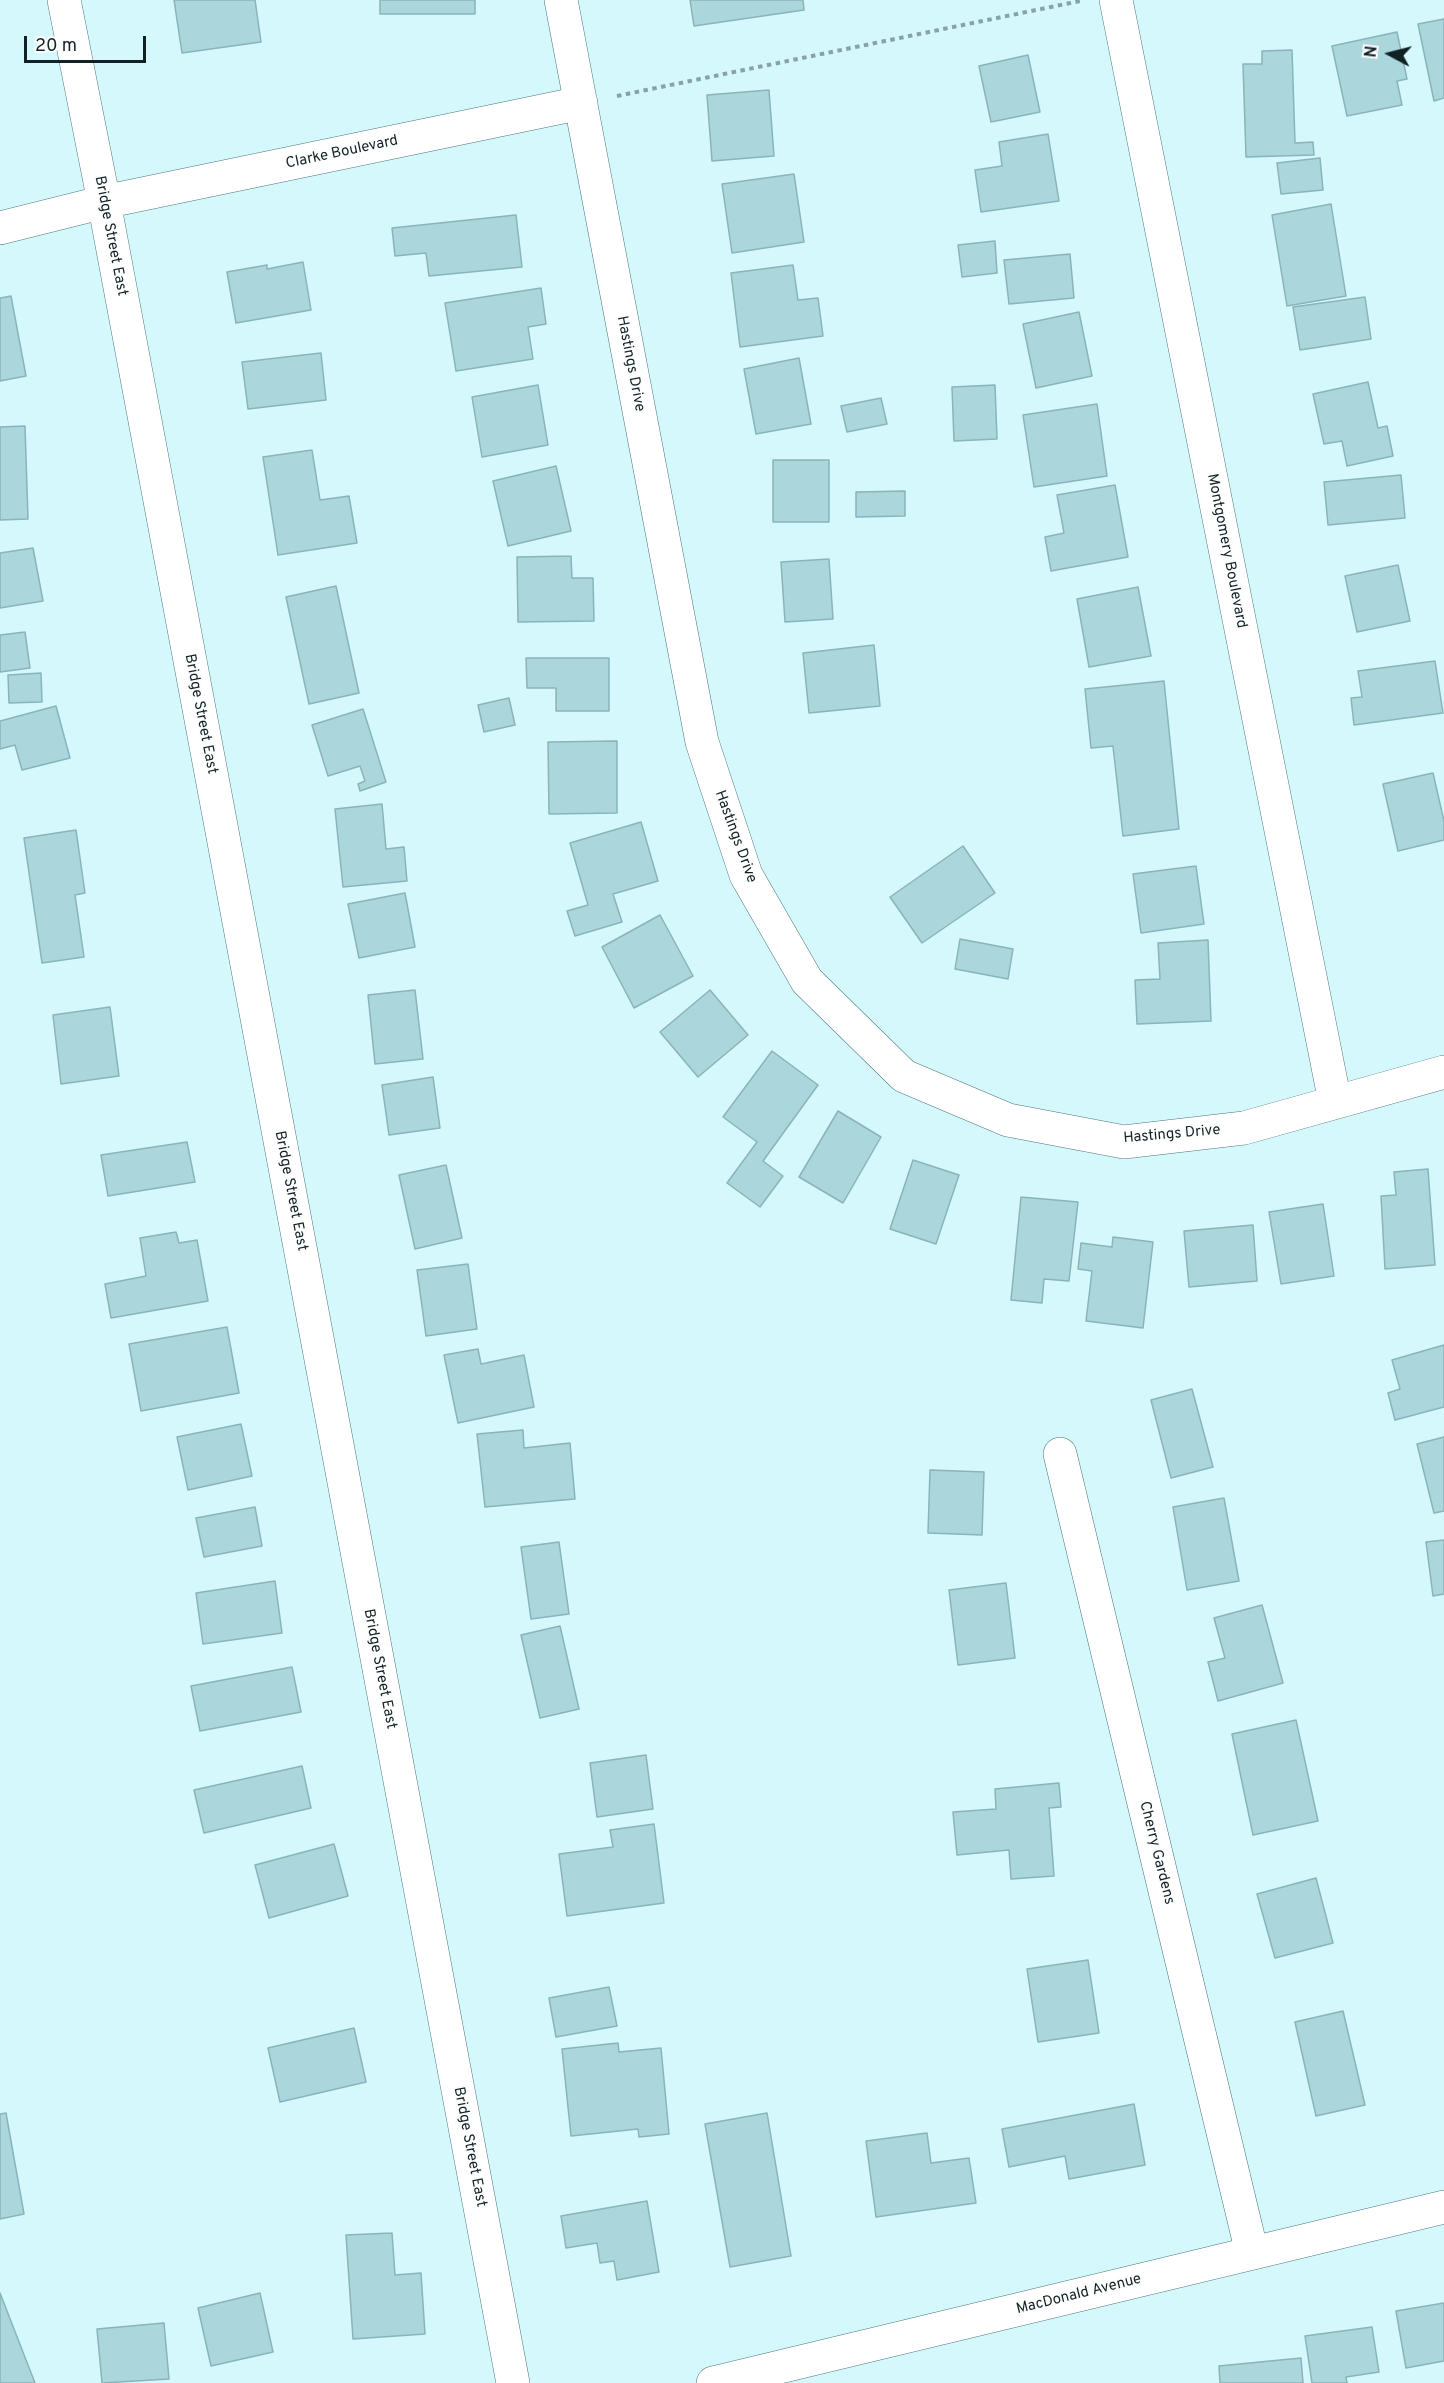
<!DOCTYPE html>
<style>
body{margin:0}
#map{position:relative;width:1444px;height:2383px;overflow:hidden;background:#d4f8fc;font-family:Overpass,sans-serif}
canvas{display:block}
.north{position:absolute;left:1360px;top:24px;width:60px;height:60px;-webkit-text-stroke:4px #fdfdfd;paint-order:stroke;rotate:277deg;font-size:16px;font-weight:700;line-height:24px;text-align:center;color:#112225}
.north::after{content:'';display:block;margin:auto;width:21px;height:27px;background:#112225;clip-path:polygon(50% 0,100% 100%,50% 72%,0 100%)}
.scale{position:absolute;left:24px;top:36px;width:122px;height:27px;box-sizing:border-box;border:3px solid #112225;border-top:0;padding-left:8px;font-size:18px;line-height:21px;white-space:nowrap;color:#112225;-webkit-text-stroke:4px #fdfdfd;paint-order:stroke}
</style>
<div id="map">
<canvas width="1444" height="2383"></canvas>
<div class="north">N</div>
<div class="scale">20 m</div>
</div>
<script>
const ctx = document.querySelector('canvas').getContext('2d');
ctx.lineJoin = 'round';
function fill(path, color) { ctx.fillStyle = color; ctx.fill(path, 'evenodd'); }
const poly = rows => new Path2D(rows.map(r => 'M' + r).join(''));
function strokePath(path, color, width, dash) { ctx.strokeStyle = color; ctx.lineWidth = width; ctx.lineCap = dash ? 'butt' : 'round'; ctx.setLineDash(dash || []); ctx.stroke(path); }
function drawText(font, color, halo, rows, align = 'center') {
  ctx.font = font + ' Overpass,sans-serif'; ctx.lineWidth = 4.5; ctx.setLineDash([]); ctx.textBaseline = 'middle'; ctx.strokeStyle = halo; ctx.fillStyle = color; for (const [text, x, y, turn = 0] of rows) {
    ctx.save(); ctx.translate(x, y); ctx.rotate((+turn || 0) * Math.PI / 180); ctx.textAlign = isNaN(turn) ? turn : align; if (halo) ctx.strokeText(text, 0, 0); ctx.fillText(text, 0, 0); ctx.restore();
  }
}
const building = poly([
 [174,0,255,0,261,42,182,53,174,0],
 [380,0,475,0,475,14,380,14,380,0],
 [690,0,803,0,804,10,694,26,690,0],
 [1444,19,1444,98,1434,101,1418,24,1444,19],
 [1397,32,1407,79,1397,81,1402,105,1347,116,1332,46,1397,32],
 [1292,50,1295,143,1313,142,1314,155,1246,157,1243,64,1262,64,1262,51,1292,50],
 [1028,55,1040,112,991,122,979,66,1028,55],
 [769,90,774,156,712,161,707,95,769,90],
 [1048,134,1059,201,981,212,975,170,1002,166,999,142,1048,134],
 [1320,158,1323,190,1281,194,1277,163,1320,158],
 [794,174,804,242,732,253,722,184,794,174],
 [1331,204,1346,296,1287,306,1272,215,1331,204],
 [516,215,522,267,429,276,426,253,395,256,392,228,516,215],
 [995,241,997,273,962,277,958,245,995,241],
 [1070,254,1074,298,1009,304,1004,260,1070,254],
 [303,262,311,310,236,323,227,272,267,265,267,269,303,262],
 [793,265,798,300,818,298,823,336,740,347,731,273,793,265],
 [541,288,546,324,528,327,533,359,456,371,445,303,541,288],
 [11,296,26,376,0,381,0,298,11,296],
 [1365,297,1371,339,1300,350,1293,307,1365,297],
 [1079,312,1092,376,1036,388,1023,324,1079,312],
 [321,353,326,400,248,409,242,362,321,353],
 [799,358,811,424,756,434,744,369,799,358],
 [1368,382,1378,428,1387,426,1393,456,1347,466,1342,441,1324,444,1313,394,1368,382],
 [538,385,548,445,482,457,472,397,538,385],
 [995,385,997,439,954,441,952,387,995,385],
 [881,398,887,424,847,432,841,406,881,398],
 [1097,404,1107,476,1034,487,1023,415,1097,404],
 [25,426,28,519,0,520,0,427,25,426],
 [312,450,320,500,349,496,357,543,278,555,263,457,312,450],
 [773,460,829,460,829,522,773,522,773,460],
 [556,466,571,531,508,546,493,481,556,466],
 [1401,475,1405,518,1328,525,1324,482,1401,475],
 [1115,485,1128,557,1051,571,1045,537,1064,533,1057,495,1115,485],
 [905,491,905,516,856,517,856,492,905,491],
 [33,548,43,601,0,608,0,553,33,548],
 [571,556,572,578,593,578,594,621,518,622,517,557,571,556],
 [829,559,833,619,785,622,781,562,829,559],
 [1398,565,1410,621,1357,632,1345,576,1398,565],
 [336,586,359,693,309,704,286,597,336,586],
 [1138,587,1151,656,1089,667,1077,599,1138,587],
 [25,632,30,668,0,672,0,635,25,632],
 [874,645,880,706,809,713,803,653,874,645],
 [526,658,609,658,609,711,556,711,556,688,527,688,526,658],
 [1435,661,1443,713,1354,725,1351,698,1362,697,1358,671,1435,661],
 [41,673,42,702,9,703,8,675,41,673],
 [1164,681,1179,829,1123,836,1113,746,1091,748,1085,689,1164,681],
 [509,698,515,725,484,732,478,705,509,698],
 [56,706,70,758,22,770,15,745,0,749,0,721,56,706],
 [363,709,386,782,360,791,358,784,365,781,360,766,328,776,312,725,363,709],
 [617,741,617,813,549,814,548,742,617,741],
 [1433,773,1444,821,1444,840,1398,851,1383,784,1433,773],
 [382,804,386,849,404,847,407,881,343,887,335,809,382,804],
 [641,822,658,881,613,894,622,922,575,936,567,911,588,905,570,843,641,822],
 [76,830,85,893,75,895,84,957,42,963,24,838,76,830],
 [963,846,995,893,922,943,890,897,963,846],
 [1196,866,1204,924,1141,933,1133,874,1196,866],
 [405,893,415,947,359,958,348,904,405,893],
 [660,915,693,976,634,1008,602,947,660,915],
 [960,939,1013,949,1008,979,955,969,960,939],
 [1208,940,1211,1021,1137,1024,1135,980,1160,979,1158,943,1208,940],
 [415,990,423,1059,375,1064,368,995,415,990],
 [710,990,748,1035,698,1077,660,1032,710,990],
 [110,1007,119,1076,61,1084,53,1015,110,1007],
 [772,1051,818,1085,763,1161,783,1176,760,1207,727,1183,757,1142,723,1117,772,1051],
 [433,1077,440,1128,389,1135,382,1085,433,1077],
 [838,1111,881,1137,843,1203,799,1177,838,1111],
 [187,1142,195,1182,108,1196,101,1155,187,1142],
 [913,1160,959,1175,936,1244,890,1229,913,1160],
 [446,1165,462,1238,415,1249,399,1175,446,1165],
 [1428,1169,1435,1265,1385,1269,1381,1196,1396,1195,1394,1172,1428,1169],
 [1021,1197,1078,1202,1069,1281,1044,1279,1042,1303,1011,1300,1021,1197],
 [1323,1204,1334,1276,1281,1284,1269,1212,1323,1204],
 [1253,1225,1257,1281,1189,1287,1184,1231,1253,1225],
 [176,1232,179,1243,197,1240,208,1301,111,1318,105,1284,146,1276,140,1238,176,1232],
 [1113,1237,1153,1242,1143,1328,1086,1321,1092,1271,1078,1269,1081,1243,1112,1247,1113,1237],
 [468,1264,477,1329,426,1336,417,1270,468,1264],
 [227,1327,239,1393,141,1411,129,1344,227,1327],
 [1444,1345,1444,1407,1395,1420,1388,1393,1400,1389,1392,1360,1444,1345],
 [478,1349,481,1364,524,1355,534,1407,458,1423,444,1355,478,1349],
 [1192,1389,1213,1467,1171,1478,1151,1400,1192,1389],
 [241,1424,252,1476,188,1490,177,1437,241,1424],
 [523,1430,524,1448,570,1443,575,1499,485,1507,477,1434,523,1430],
 [1444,1437,1444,1511,1434,1513,1417,1444,1444,1437],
 [930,1470,984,1472,982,1535,928,1533,930,1470],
 [1224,1498,1239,1581,1187,1590,1173,1507,1224,1498],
 [255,1507,262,1546,204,1557,196,1518,255,1507],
 [1444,1540,1444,1594,1433,1596,1426,1542,1444,1540],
 [559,1542,569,1614,531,1619,521,1547,559,1542],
 [275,1581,282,1633,203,1644,196,1593,275,1581],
 [1006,1583,1015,1658,958,1665,949,1590,1006,1583],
 [1262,1605,1283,1683,1218,1701,1208,1662,1225,1658,1214,1618,1262,1605],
 [560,1626,579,1709,540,1718,521,1635,560,1626],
 [292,1667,301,1712,200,1731,191,1686,292,1667],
 [1296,1720,1318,1821,1253,1835,1232,1734,1296,1720],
 [646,1755,653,1809,597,1817,590,1763,646,1755],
 [302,1766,311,1808,204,1833,194,1790,302,1766],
 [1059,1783,1061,1807,1049,1808,1054,1876,1011,1879,1009,1850,957,1855,953,1812,996,1809,995,1789,1059,1783],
 [654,1824,664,1903,567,1916,559,1854,613,1847,610,1830,654,1824],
 [334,1844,348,1896,269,1918,255,1865,334,1844],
 [1316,1878,1333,1943,1275,1958,1257,1894,1316,1878],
 [1088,1960,1099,2033,1038,2042,1027,1969,1088,1960],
 [609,1987,617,2026,556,2037,549,1998,609,1987],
 [1343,2011,1365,2105,1316,2116,1295,2022,1343,2011],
 [354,2028,366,2082,280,2102,268,2048,354,2028],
 [618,2043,619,2052,661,2048,669,2134,639,2137,638,2129,571,2136,562,2049,618,2043],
 [1134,2104,1145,2165,1069,2179,1065,2156,1009,2167,1002,2129,1134,2104],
 [6,2113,24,2214,0,2219,0,2114,6,2113],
 [767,2113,791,2256,730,2267,705,2124,767,2113],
 [927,2133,931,2163,969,2158,976,2203,876,2217,866,2141,927,2133],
 [647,2201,659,2272,617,2280,614,2261,600,2263,597,2243,566,2248,561,2216,647,2201],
 [392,2233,395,2275,421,2273,425,2334,353,2339,346,2235,392,2233],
 [0,2293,35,2383,0,2383,0,2293],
 [260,2293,273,2352,211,2366,198,2308,260,2293],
 [1444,2303,1444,2361,1406,2368,1396,2311,1444,2303],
 [164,2323,169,2379,102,2383,97,2329,164,2323],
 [1372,2327,1379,2372,1346,2377,1347,2383,1312,2383,1305,2336,1372,2327],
 [1301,2358,1303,2383,1220,2383,1219,2366,1301,2358]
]);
const path = poly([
 [617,96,1080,1]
]);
const minor = poly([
 [561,0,702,742,746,875,807,981,904,1076,1008,1120,1124,1142,1244,1128,1444,1072],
 [1116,0,1335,1102],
 [0,228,104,202,581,103],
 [1060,1454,1252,2253]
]);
const tertiary = poly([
 [64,0,104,202,513,2383],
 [713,2383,1444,2207]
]);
const streetNames = [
 ["Clarke Boulevard",342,153,-12],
 ["Bridge Street East",110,236,79],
 ["Hastings Drive",630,364,79],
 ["Montgomery Boulevard",1226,551,79],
 ["Bridge Street East",200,714,79],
 ["Hastings Drive",735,837,70],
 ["Hastings Drive",1172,1135,-5],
 ["Bridge Street East",290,1191,79],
 ["Bridge Street East",379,1669,79],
 ["Cherry Gardens",1156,1853,76],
 ["Bridge Street East",469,2147,79],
 ["MacDonald Avenue",1079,2295,-14]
];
fill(building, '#aad6dc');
strokePath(building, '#89b4ba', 1.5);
strokePath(minor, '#4d777c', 34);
strokePath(tertiary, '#4d777c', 34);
strokePath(path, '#87a3a7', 4, [4.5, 4.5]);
strokePath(minor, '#fff', 33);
strokePath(tertiary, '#fff', 33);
drawText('15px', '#112225', '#fdfdfd', streetNames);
</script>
